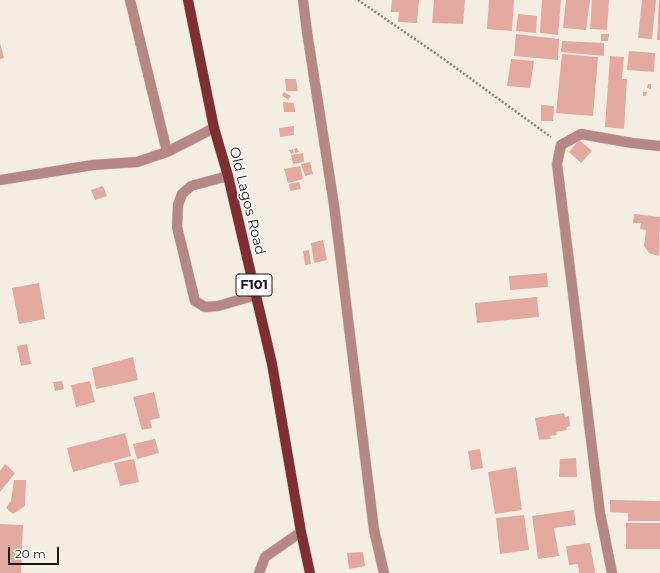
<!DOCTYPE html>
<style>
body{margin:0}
#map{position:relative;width:660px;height:573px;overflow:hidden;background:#f4ede2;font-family:Montserrat,sans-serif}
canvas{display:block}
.scale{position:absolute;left:8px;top:547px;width:51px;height:18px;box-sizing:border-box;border:2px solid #191713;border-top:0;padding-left:5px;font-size:12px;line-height:14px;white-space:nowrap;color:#191713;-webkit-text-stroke:3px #fff;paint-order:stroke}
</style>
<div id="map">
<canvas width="660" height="573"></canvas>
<div class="scale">20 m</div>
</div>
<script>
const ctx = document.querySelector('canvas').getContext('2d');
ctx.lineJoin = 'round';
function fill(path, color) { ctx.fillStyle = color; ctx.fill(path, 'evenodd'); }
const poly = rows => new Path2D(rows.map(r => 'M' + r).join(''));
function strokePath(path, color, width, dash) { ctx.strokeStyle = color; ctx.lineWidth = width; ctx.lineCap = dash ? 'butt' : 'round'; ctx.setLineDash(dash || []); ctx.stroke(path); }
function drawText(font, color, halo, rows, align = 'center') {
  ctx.font = font + ' Montserrat,sans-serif'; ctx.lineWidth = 3.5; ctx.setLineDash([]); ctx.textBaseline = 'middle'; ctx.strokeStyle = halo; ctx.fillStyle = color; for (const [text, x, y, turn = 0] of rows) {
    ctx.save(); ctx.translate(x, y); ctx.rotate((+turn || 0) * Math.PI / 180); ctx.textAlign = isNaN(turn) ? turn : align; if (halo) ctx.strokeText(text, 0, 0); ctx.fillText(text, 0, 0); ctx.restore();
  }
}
const building = poly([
 [392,0,419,0,417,23,398,22,399,12,391,12],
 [434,0,465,0,463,24,432,23],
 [489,0,514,0,512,31,487,29],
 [542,0,561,0,558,35,540,33],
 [566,0,590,0,586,30,563,28],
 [592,0,609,0,607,30,590,29],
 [642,0,656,0,652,39,638,38],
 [659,0,660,0,660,40,657,40],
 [518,14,537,16,536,33,516,31],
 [516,34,559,39,558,60,514,56],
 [601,34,609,34,608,41,601,41],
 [562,41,604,43,604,56,561,52],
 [0,43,4,58,0,59],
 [629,51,655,53,654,72,627,70],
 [562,54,598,57,593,116,556,113],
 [610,56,624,57,622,79,627,79,624,129,605,127],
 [511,59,534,61,530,88,507,86],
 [285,79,296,79,298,91,286,91],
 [648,84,651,84,651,89,647,88],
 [284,92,291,96,288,100,282,95],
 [643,92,647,92,646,96,643,96],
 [283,102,294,103,295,112,284,112],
 [541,105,554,106,553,121,541,121],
 [294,126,294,135,280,137,279,128],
 [579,140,592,151,581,163,569,152],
 [297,148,299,152,295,153,294,149],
 [293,149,294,153,291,154,289,150],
 [303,153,304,162,293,164,291,155],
 [310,162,313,174,305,176,301,164],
 [300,166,303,179,288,183,284,169],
 [299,182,301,189,290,191,289,184],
 [103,186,107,196,95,200,91,190],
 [634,214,660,217,659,256,649,253,644,246,646,230,640,229,641,223,633,223],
 [323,240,327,260,314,263,311,243],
 [309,250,311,264,305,265,303,251],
 [547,273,548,287,510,290,509,276],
 [39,283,45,319,19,324,12,288],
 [537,297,539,317,477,323,475,303],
 [27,344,31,364,21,366,17,346],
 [133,357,138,380,96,389,92,368],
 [62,381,64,389,55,391,53,382],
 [90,381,95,402,76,407,71,385],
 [154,392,160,418,150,420,152,428,142,430,133,397],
 [564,413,565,417,569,416,570,426,566,427,567,430,556,432,557,435,550,436,551,439,539,440,535,418],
 [125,433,131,456,73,472,67,448],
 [155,439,159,453,137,459,133,444],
 [480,449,483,468,471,470,468,451],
 [576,458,577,477,559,477,560,459],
 [134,459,139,482,120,486,114,463],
 [5,464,15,473,0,492,0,471],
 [516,467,522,510,495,514,488,472],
 [14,480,26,480,25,506,13,514,6,508,11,501],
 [610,500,660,501,660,521,628,521,628,513,610,512],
 [574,510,576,525,554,528,559,556,538,559,532,516],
 [524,515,529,550,500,554,496,518],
 [626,523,660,523,660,549,626,549],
 [0,524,23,525,21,573,0,573],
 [590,543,595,573,579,573,578,564,569,565,566,546],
 [363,552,365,566,349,569,347,553]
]);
const path = poly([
 [358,0,438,55,551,137]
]);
const minor = poly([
 [130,0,167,152],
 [303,0,307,32,334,205,374,530,384,573],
 [228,176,191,186,182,194,178,205,177,227,195,301,205,307,218,306,256,295],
 [0,180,93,165,137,162,167,152,214,128],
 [259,573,265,557,301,532],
 [612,573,600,513,557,164,561,145,581,134,632,143,660,146]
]);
const major = poly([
 [188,0,214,128,228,176,272,364,301,532,310,573]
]);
const shields = [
 [254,285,36]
];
const shieldNames = [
 ["F101",254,285]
];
const streetNames = [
 ["Old Lagos Road",247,201,76]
];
fill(building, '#e3a99e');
strokePath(minor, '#d1cbc1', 11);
strokePath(major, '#d1cbc1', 11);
strokePath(path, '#89857d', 2.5, [2, 2]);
strokePath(minor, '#b78786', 10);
strokePath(major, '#7f2f33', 10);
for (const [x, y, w] of shields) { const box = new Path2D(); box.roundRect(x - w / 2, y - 11, w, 22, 3); ctx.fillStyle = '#fff'; ctx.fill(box); strokePath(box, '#191713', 1); }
drawText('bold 13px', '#191713', null, shieldNames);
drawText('14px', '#191713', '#fff', streetNames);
</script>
